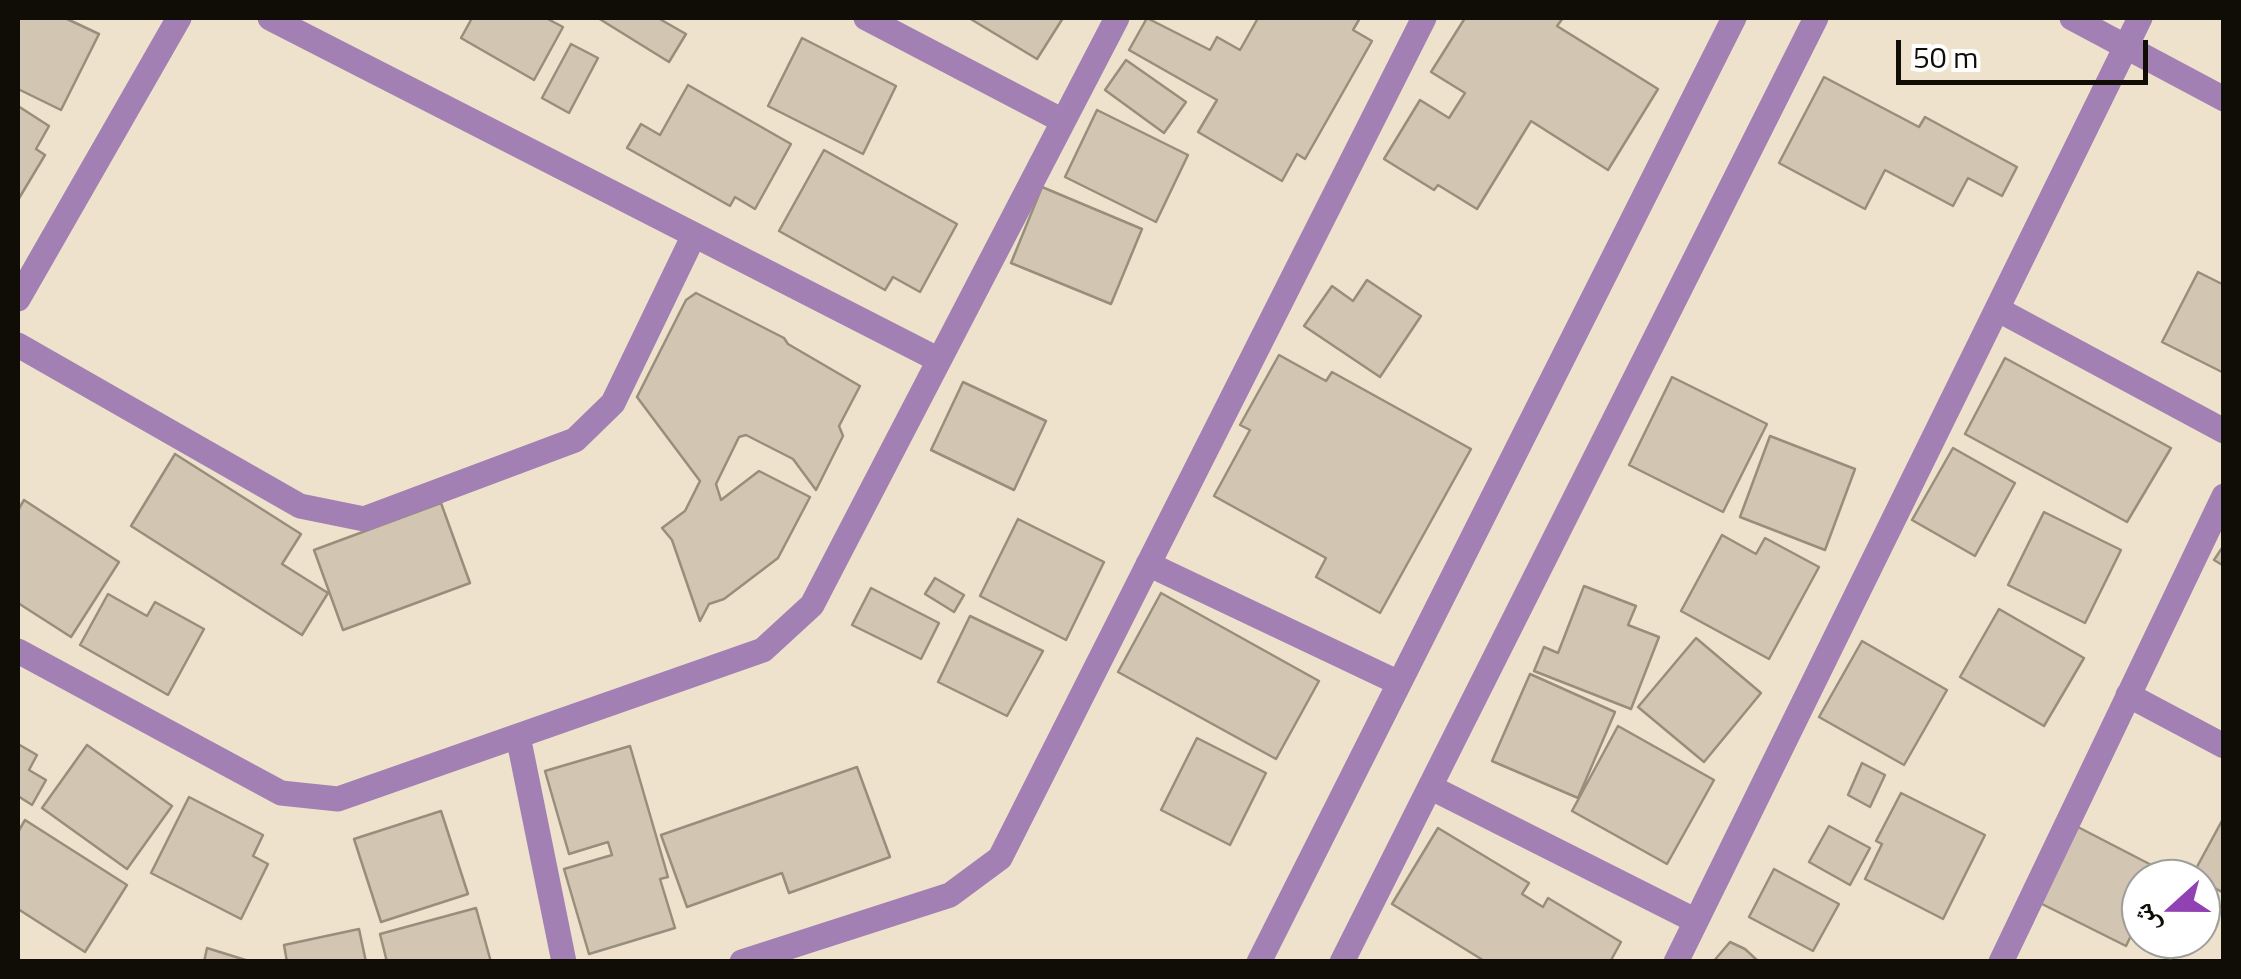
<!DOCTYPE html>
<meta charset="utf-8">
<style>
body{margin:0}
#map{position:relative;width:2241px;height:979px;overflow:hidden;background:#eee2cd;font-family:"Titillium Web","Noto Naskh Arabic",sans-serif}
canvas{display:block}
.frame{position:absolute;inset:0;border:20px solid #100c06;pointer-events:none}
.north{position:absolute;left:2121px;top:859px;width:100px;height:100px;box-sizing:border-box;background:#fff;border:2px solid #9f9e9b;border-radius:50%;rotate:249deg;font-size:28px;font-weight:700;line-height:40px;text-align:center;color:#100c06}
.north::after{content:'';display:block;margin:auto;width:35px;height:45px;background:#9041b2;clip-path:polygon(50% 0,100% 100%,50% 72%,0 100%)}
.scale{position:absolute;left:1896px;top:40px;width:252px;height:45px;box-sizing:border-box;border:5px solid #100c06;border-top:0;padding-left:12px;font-size:30px;line-height:35px;white-space:nowrap;color:#100c06;-webkit-text-stroke:8px #fff;paint-order:stroke}
</style>
<div id="map">
<canvas width="2241" height="979"></canvas>
<div class="frame"></div>
<div class="north">ش</div>
<div class="scale">50 m</div>
</div>
<script>
const ctx = document.querySelector('canvas').getContext('2d');
ctx.lineJoin = 'round';
function fill(path, color) { ctx.fillStyle = color; ctx.fill(path, 'evenodd'); }
const poly = rows => new Path2D(rows.map(r => 'M' + r).join(''));
function strokePath(path, color, width, dash) { ctx.strokeStyle = color; ctx.lineWidth = width; ctx.lineCap = dash ? 'butt' : 'round'; ctx.setLineDash(dash || []); ctx.stroke(path); }
const building = poly([
 [18,18,65,18,99,34,61,110,18,89,18,18],
 [472,18,546,18,563,27,534,80,461,38,472,18],
 [598,18,658,18,686,34,669,62,598,18],
 [969,18,1063,18,1037,59,969,18],
 [1147,18,1210,50,1217,37,1240,50,1258,18,1360,18,1353,30,1372,41,1305,159,1297,154,1282,181,1198,132,1217,100,1129,50,1147,18],
 [1465,18,1563,18,1557,26,1658,89,1608,170,1531,121,1477,209,1438,185,1434,190,1384,159,1420,100,1449,118,1465,93,1431,72,1465,18],
 [802,38,896,86,863,154,768,106,802,38],
 [571,44,598,58,569,113,542,98,571,44],
 [1126,60,1186,102,1164,133,1105,90,1126,60],
 [1824,77,1919,127,1925,117,2017,167,2002,196,1968,178,1953,206,1885,170,1865,209,1779,163,1824,77],
 [688,85,791,144,755,209,735,197,730,206,627,148,641,124,660,135,688,85],
 [18,106,49,126,36,149,45,155,18,200,18,106],
 [1097,110,1188,155,1156,222,1065,177,1097,110],
 [824,150,957,224,920,292,893,277,885,290,779,231,824,150],
 [1042,187,1142,229,1111,304,1011,263,1042,187],
 [2198,272,2224,285,2224,373,2162,342,2198,272],
 [1367,280,1421,316,1380,377,1304,326,1332,286,1353,301,1367,280],
 [696,293,784,338,788,344,860,386,839,426,843,436,816,490,793,459,746,435,739,437,716,484,721,500,759,471,810,497,778,558,724,599,709,604,700,621,672,540,662,528,685,511,700,481,637,397,686,300,696,293],
 [1279,355,1326,381,1332,372,1471,449,1380,613,1316,577,1326,558,1214,496,1250,430,1240,425,1279,355],
 [2005,358,2171,448,2127,522,1965,434,2005,358],
 [1672,377,1767,424,1723,512,1629,465,1672,377],
 [963,382,1046,421,1014,490,931,450,963,382],
 [1770,436,1855,469,1825,550,1740,517,1770,436],
 [1953,448,2015,483,1975,556,1912,520,1953,448],
 [175,454,301,534,282,564,328,593,302,635,131,526,175,454],
 [24,500,119,562,71,637,18,603,18,510,24,500],
 [441,503,470,583,343,630,314,550,441,503],
 [2044,512,2121,550,2085,623,2008,585,2044,512],
 [1018,519,1104,562,1066,640,980,596,1018,519],
 [1722,535,1756,554,1765,538,1819,567,1769,659,1681,611,1722,535],
 [2224,545,2224,566,2214,560,2224,545],
 [935,578,964,595,954,612,925,594,935,578],
 [1584,586,1636,606,1628,625,1659,637,1631,709,1534,671,1544,647,1558,653,1584,586],
 [871,588,939,623,921,659,852,625,871,588],
 [1161,593,1319,681,1276,759,1118,672,1161,593],
 [108,594,147,616,155,602,204,629,168,695,80,645,108,594],
 [1999,609,2084,658,2044,726,1960,677,1999,609],
 [970,616,1043,651,1007,716,938,682,970,616],
 [1696,638,1761,693,1704,762,1638,707,1696,638],
 [1862,641,1947,690,1904,765,1819,717,1862,641],
 [1530,674,1615,712,1578,798,1492,761,1530,674],
 [1618,726,1714,780,1667,864,1572,811,1618,726],
 [1197,738,1266,773,1230,845,1161,810,1197,738],
 [18,744,37,755,29,770,46,780,32,805,18,796,18,744],
 [87,745,172,806,127,869,42,808,87,745],
 [630,746,668,877,660,879,675,928,589,954,564,869,612,855,608,842,569,854,545,771,630,746],
 [1862,763,1885,775,1870,807,1848,795,1862,763],
 [857,767,890,857,789,893,782,873,687,907,661,835,857,767],
 [1901,793,1985,835,1943,919,1865,879,1882,844,1876,841,1901,793],
 [189,797,263,835,253,856,268,864,241,919,151,873,189,797],
 [441,811,468,894,381,922,354,839,441,811],
 [2224,817,2224,893,2192,876,2224,817],
 [25,820,127,885,85,952,18,909,18,832,25,820],
 [2074,825,2163,871,2159,879,2141,879,2141,915,2126,946,2036,901,2074,825],
 [1829,826,1870,848,1850,885,1809,862,1829,826],
 [1438,828,1529,883,1522,894,1543,907,1548,898,1621,942,1610,962,1486,962,1392,904,1438,828],
 [1774,869,1839,904,1813,951,1749,917,1774,869],
 [476,908,491,962,387,962,380,934,476,908],
 [359,929,366,962,287,962,284,945,359,929],
 [1730,942,1745,949,1759,962,1713,962,1730,942],
 [207,948,252,962,204,962,207,948]
]);
const street = poly([
 [270,18,939,360],
 [866,18,1063,121],
 [2072,18,2224,99],
 [18,299,179,18],
 [1997,309,2224,431],
 [18,345,300,506,364,519,575,440,613,403,694,235],
 [1148,564,1399,683],
 [18,651,281,793,338,799,763,650,812,605,1117,18],
 [2128,695,2224,746],
 [518,736,564,962],
 [1430,787,1696,921],
 [742,962,950,895,1000,858,1424,18],
 [1259,962,1734,18],
 [1342,962,1816,18],
 [1676,962,2140,18],
 [2001,962,2224,496]
]);
fill(building, '#d2c6b2');
strokePath(building, '#998e7b', 2.5);
strokePath(street, '#a280b3', 25);
</script>
